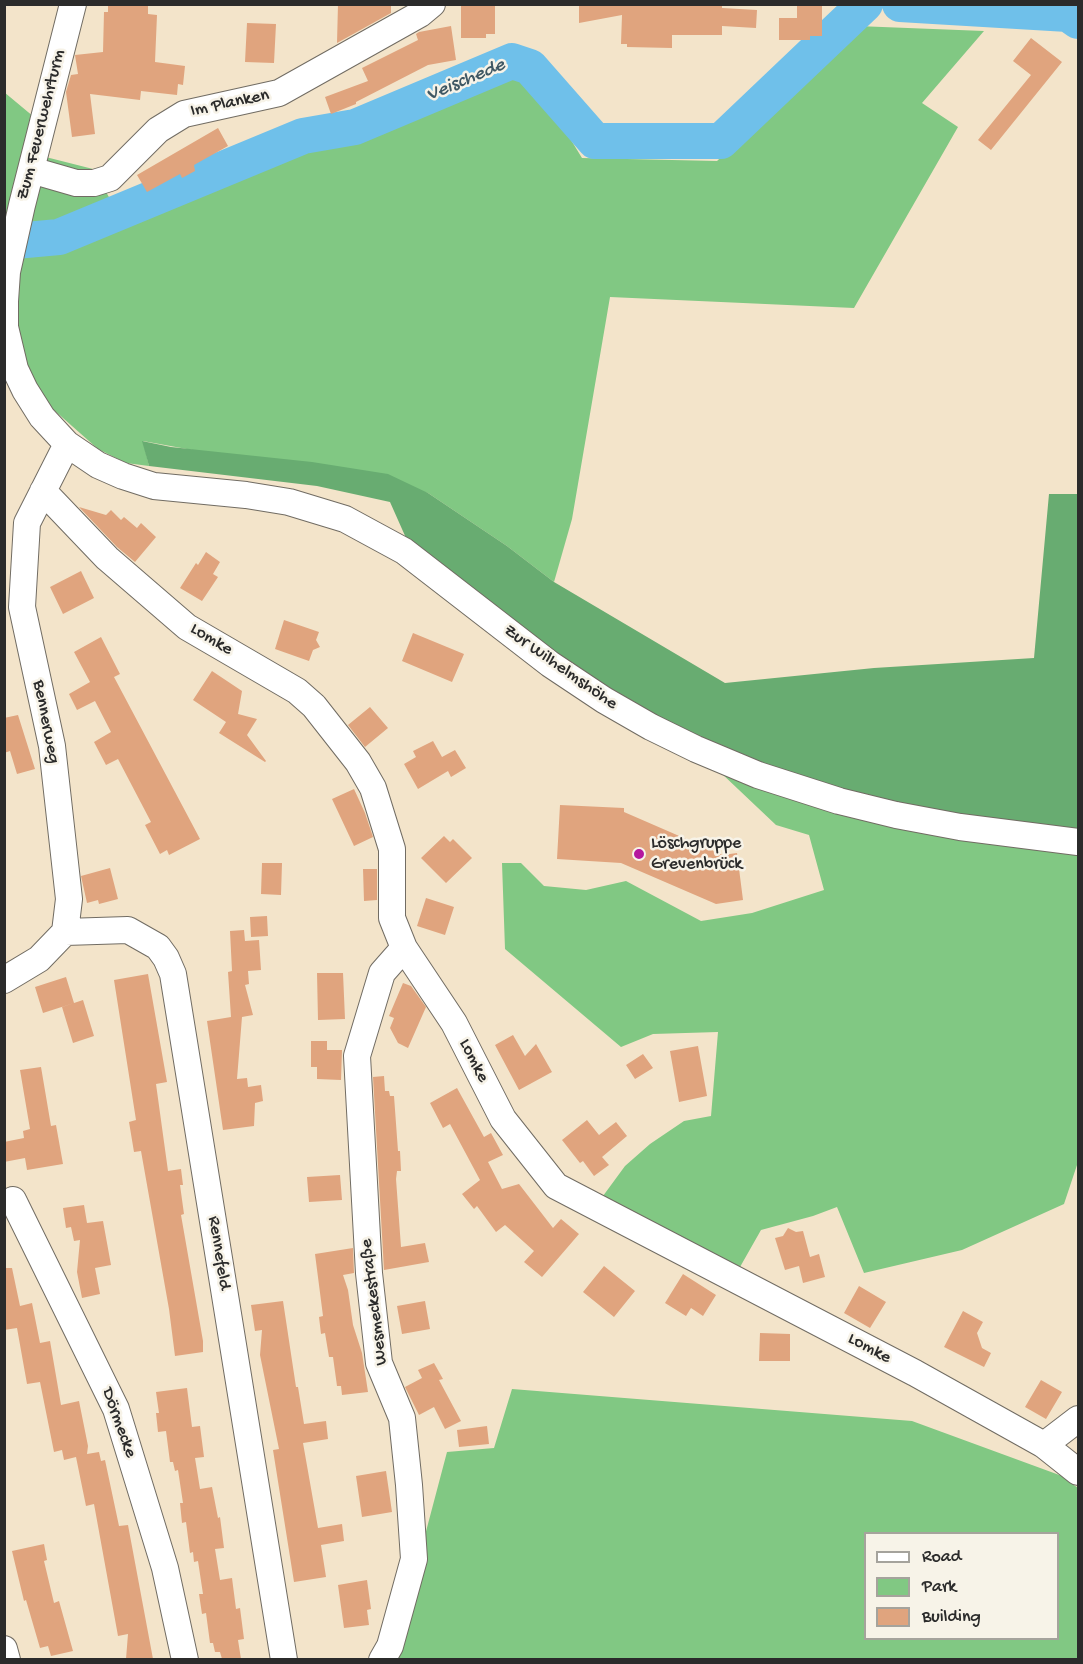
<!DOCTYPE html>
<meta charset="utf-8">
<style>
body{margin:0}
#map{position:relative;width:1083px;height:1664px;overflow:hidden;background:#f3e4ca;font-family:"Gochi Hand",sans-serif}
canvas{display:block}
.frame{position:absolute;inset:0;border:6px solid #2b2b2b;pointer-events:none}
.legend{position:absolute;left:864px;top:1532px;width:195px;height:108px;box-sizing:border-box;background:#f7f3e8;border:2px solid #a5a39c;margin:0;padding:8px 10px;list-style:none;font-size:18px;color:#2b2b2b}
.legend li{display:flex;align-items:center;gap:12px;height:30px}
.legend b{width:30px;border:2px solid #a5a39c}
</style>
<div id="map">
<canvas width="1083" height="1664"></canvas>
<div class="frame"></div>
<ul class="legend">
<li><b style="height:8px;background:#fff"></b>Road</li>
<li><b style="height:16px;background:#81c883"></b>Park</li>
<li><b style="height:16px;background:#e0a47e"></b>Building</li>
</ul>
</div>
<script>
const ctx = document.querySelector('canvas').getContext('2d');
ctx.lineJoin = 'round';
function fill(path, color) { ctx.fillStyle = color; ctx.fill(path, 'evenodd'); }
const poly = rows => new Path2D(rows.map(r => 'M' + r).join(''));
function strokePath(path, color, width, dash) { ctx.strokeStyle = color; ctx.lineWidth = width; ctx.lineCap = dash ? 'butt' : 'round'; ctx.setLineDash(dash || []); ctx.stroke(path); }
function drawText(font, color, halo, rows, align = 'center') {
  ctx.font = font + ' "Gochi Hand",sans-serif'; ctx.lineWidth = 5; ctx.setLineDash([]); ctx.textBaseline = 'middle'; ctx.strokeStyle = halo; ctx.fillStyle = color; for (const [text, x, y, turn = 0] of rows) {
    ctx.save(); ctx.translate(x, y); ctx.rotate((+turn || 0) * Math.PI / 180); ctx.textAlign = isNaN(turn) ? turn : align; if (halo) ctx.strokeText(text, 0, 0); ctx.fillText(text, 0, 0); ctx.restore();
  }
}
const green = poly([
 [857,26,984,31,922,103,958,127,854,308,610,297,572,519,554,582,507,546,428,493,143,441,149,466,126,463,98,449,46,403,26,364,18,323,20,271,5,271,4,92,34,117,26,152,93,169,122,220,516,50,582,158,717,161],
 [720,772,1078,853,1078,1162,1064,1204,962,1250,864,1273,837,1207,813,1216,761,1230,740,1267,603,1196,625,1166,650,1144,684,1121,711,1116,718,1032,653,1034,621,1047,505,949,502,863,521,863,544,886,586,890,626,881,701,921,752,913,824,890,809,835,776,825],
 [512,1389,912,1421,1062,1476,1078,1488,1078,1659,392,1660,447,1452,494,1448],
 [866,1534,1058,1534,1058,1638,866,1638]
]);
const forest = poly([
 [142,441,171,447,312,462,388,474,428,493,507,546,554,582,725,683,874,668,1034,658,1049,494,1078,494,1078,835,949,816,780,774,651,716,526,633,406,538,390,502,317,486,149,466]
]);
const river = poly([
 [900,4,1068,14,1078,21],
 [4,242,59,237,303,136,355,127,512,61,530,67,595,141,721,141,865,4]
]);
const building = poly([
 [108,4,148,4,148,14,157,15,155,62,185,66,183,85,178,84,177,95,141,91,140,100,90,94,95,134,72,137,66,92,71,75,78,74,75,55,103,52,104,12,108,12],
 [338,4,391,4,391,13,337,43],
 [461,4,495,4,495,34,486,34,486,38,461,38],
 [579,4,722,4,722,8,757,10,756,28,722,26,722,35,672,35,672,48,627,47,627,44,621,44,622,15,579,23],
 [797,4,822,4,822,36,810,36,810,40,779,40,779,18,797,18],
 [247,23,276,24,274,63,245,62],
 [451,26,456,60,428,65,356,102,356,104,331,114,325,97,368,81,362,68,418,40,416,34,419,32],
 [1031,38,1062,62,991,150,978,140,1031,75,1013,61],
 [218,128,228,146,194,165,195,171,182,178,180,174,147,192,137,175],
 [79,507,106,515,111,510,121,520,124,517,137,528,141,523,156,537,135,562,117,547],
 [206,552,220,562,213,574,218,577,202,601,180,588,196,563,198,565],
 [81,571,94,598,63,614,50,587],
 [284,620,319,632,316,640,320,647,313,650,309,661,275,649],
 [413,633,464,654,452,682,402,661],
 [101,637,120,674,114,677,200,839,169,855,167,850,160,854,145,825,151,822,118,759,106,765,94,742,111,732,95,701,77,710,69,694,90,682,74,652],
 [212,671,242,691,238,714,257,719,247,735,266,761,265,762,219,733,226,722,193,700],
 [370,707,388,728,365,747,348,725],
 [18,715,35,769,17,774,10,751,4,753,4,718],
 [433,741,442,757,455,750,466,768,451,777,448,771,418,789,404,764,416,757,413,751],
 [354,789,365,813,373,837,354,846,332,799],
 [560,805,624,808,624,812,723,855,737,853,743,900,716,904,621,863,557,859],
 [444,836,450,842,453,839,472,858,446,883,421,858],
 [262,863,282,863,281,895,261,894],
 [110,868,118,899,99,904,98,900,87,903,81,876],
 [363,869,377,869,377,900,364,901],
 [426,898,454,907,445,935,417,926],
 [267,916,268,936,251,937,250,917],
 [244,930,245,941,259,940,261,970,248,971,249,984,245,985,253,1015,242,1017,237,1079,247,1078,248,1087,261,1085,263,1101,255,1103,254,1126,223,1130,207,1021,231,1017,228,972,232,971,230,931],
 [317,973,343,973,345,1019,318,1020],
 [148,974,167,1082,156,1084,168,1171,181,1169,183,1185,180,1185,184,1214,181,1215,203,1341,203,1352,175,1356,169,1309,141,1151,134,1152,129,1122,136,1120,114,980],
 [66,977,74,1003,43,1013,35,987],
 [403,983,411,986,426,1007,408,1048,398,1043,390,1028,394,1018,389,1016],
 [83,1000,94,1036,73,1043,62,1007],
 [513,1035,525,1056,536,1044,552,1072,519,1090,495,1045],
 [311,1041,327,1041,327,1050,342,1050,341,1080,317,1079,317,1067,311,1067],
 [698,1046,707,1096,679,1102,670,1051],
 [643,1054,653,1068,635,1079,626,1065],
 [41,1067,51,1126,56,1125,63,1164,27,1170,25,1158,4,1162,4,1142,24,1138,23,1131,30,1129,20,1070],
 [384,1076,385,1091,389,1091,390,1096,394,1096,398,1151,400,1151,401,1171,397,1171,396,1179,401,1247,425,1243,429,1262,384,1270,373,1077],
 [457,1088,484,1137,491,1133,503,1155,488,1162,502,1189,519,1184,553,1228,561,1219,579,1234,542,1277,524,1262,534,1251,505,1225,496,1232,477,1206,474,1209,462,1194,480,1180,450,1124,443,1128,430,1103],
 [587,1120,599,1135,616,1122,627,1136,602,1157,609,1165,594,1176,583,1161,580,1163,562,1140],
 [340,1175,342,1200,309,1202,307,1177],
 [84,1205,87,1223,103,1221,111,1265,95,1268,100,1294,82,1298,77,1272,80,1240,74,1241,71,1227,66,1228,63,1208],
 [788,1228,796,1232,803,1231,810,1257,819,1254,825,1277,803,1283,799,1266,785,1270,775,1238,783,1236],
 [353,1248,354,1273,343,1275,348,1290,353,1325,362,1353,368,1392,342,1395,341,1386,337,1386,333,1357,329,1357,325,1333,321,1334,319,1317,323,1316,315,1254],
 [604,1266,635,1291,614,1317,583,1292],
 [4,1268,12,1268,20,1306,32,1303,40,1343,50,1341,61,1405,79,1401,88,1446,87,1454,99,1452,101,1461,105,1460,119,1526,128,1525,153,1659,126,1659,128,1634,118,1636,94,1504,86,1506,76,1457,64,1460,62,1450,54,1452,40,1382,27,1384,17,1328,4,1330],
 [683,1274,716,1295,703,1316,691,1308,686,1316,665,1303],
 [859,1286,886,1302,870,1328,844,1313],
 [283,1301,296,1387,298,1387,304,1424,326,1421,328,1439,303,1443,318,1528,342,1524,344,1541,321,1545,326,1577,294,1582,273,1450,279,1449,260,1355,262,1330,255,1331,251,1305],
 [425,1301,430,1329,402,1334,397,1306],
 [963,1311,983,1322,977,1333,982,1348,991,1353,984,1367,944,1347],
 [760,1333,790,1334,790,1361,759,1361],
 [434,1363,443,1379,439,1380,461,1421,445,1429,434,1407,419,1415,405,1387,422,1378,418,1370],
 [1041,1380,1062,1392,1046,1419,1025,1407],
 [187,1388,192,1427,200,1426,204,1457,195,1458,200,1489,212,1487,218,1518,220,1517,224,1548,215,1549,220,1580,232,1578,236,1609,240,1608,244,1639,238,1640,241,1659,222,1659,220,1652,215,1652,213,1643,210,1643,206,1613,202,1614,199,1594,203,1594,198,1561,194,1562,193,1552,190,1553,186,1522,182,1523,180,1503,183,1503,178,1470,175,1471,173,1462,170,1462,166,1431,158,1432,156,1413,159,1413,156,1392],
 [487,1426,489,1444,459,1447,457,1430],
 [386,1471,392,1512,362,1517,356,1476],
 [44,1544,47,1560,44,1561,54,1603,59,1601,73,1651,51,1656,48,1646,40,1648,26,1600,24,1601,12,1551],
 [367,1580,371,1609,367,1610,369,1625,344,1628,338,1585]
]);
const minor = poly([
 [73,4,22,205,7,272,5,301,5,327,15,369,25,390,42,417,67,444,98,465,123,476,154,486,246,495,289,502,345,519,404,551,550,664,604,700,651,727,696,749,758,775,839,801,896,815,960,827,1078,842],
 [31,170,76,183,94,183,110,178,158,130,184,114,279,93,420,14,432,4],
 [43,491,107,558,187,627,297,691,314,706,358,762,373,788,392,849,392,918,404,948,454,1023,503,1119,556,1186,915,1373,1044,1445,1078,1472],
 [65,932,128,930,158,947,166,958,173,974,284,1660],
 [4,980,39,959,65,932,69,899,52,746,22,607,27,523,67,444],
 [13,1200,116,1409,165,1568,185,1660],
 [1044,1445,1078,1419],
 [4,1649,7,1660],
 [382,1660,390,1646,414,1559,409,1485,402,1418,379,1363,369,1273,357,1056,382,973,404,948]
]);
const markers = [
 [639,854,6,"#b5179e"]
];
const streetNames = [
 ["Im Planken",230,104,-12],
 ["Zum Feuerwehrturm",42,125,-76],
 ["Lomke",211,640,31],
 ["Zur Wilhelmshöhe",560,668,35],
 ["Bennerweg",45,722,79],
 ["Lomke",473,1061,63],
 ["Rennefeld",218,1253,81],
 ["Wesmeckestraße",375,1302,-97],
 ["Lomke",869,1349,28],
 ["Dörmecke",118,1423,70]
];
const poiNames = [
 ["Löschgruppe",651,844],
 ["Grevenbrück",651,865]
];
const waterNames = [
 ["Veischede",466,81,-23]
];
fill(green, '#81c883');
fill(forest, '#68ac71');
strokePath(river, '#6fc0ea', 36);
fill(building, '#e0a47e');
strokePath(minor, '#716c63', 28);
strokePath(minor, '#fff', 26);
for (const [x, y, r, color] of markers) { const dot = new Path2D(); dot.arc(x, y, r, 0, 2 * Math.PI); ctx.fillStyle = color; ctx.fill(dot); strokePath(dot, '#f7f3e8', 2); }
drawText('18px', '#2b2b2b', '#f7f3e8', streetNames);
drawText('18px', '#2b2b2b', '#f7f3e8', poiNames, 'left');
drawText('italic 20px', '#3f5864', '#f7f3e8', waterNames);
</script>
